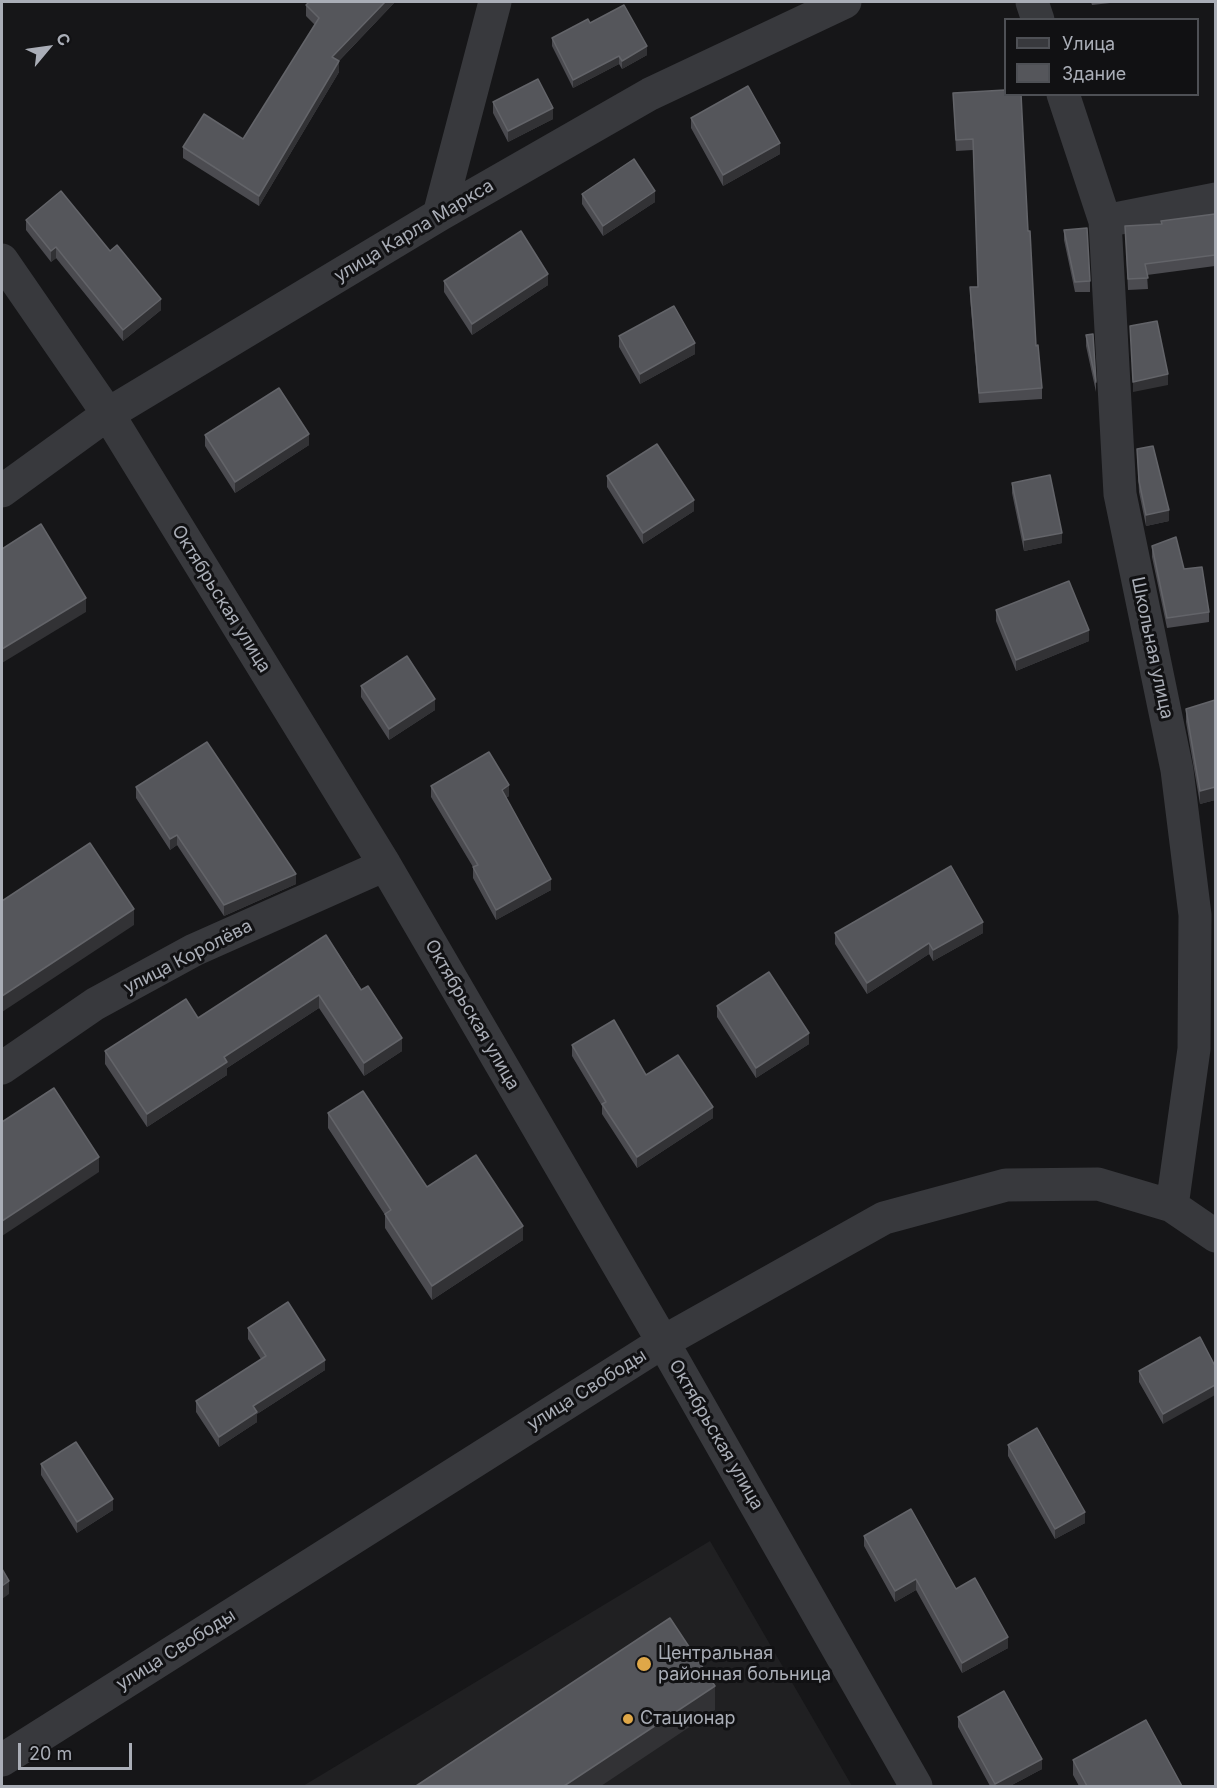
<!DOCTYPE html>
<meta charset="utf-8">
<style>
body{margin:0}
#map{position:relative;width:1217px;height:1788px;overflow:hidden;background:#161618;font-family:Inter,sans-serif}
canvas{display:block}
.frame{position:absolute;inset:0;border:3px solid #aaaeb7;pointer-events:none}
.legend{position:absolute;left:1004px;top:18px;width:195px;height:78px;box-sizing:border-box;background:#111113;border:2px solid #4e5055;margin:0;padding:8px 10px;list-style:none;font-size:18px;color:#aaaeb7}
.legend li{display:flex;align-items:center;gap:12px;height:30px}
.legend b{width:30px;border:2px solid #4e5055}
.north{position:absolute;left:18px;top:18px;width:60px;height:60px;-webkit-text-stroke:4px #111113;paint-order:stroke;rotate:61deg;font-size:16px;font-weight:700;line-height:24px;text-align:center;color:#aaaeb7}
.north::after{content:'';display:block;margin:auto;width:21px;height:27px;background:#aaaeb7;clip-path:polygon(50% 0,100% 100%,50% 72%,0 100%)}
.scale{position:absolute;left:18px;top:1743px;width:114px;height:27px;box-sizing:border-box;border:3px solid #aaaeb7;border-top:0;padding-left:8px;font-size:18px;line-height:21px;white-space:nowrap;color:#aaaeb7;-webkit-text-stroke:4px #111113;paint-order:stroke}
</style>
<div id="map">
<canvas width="1217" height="1788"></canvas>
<div class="frame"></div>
<ul class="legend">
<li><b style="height:8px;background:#38393d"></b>Улица</li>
<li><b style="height:16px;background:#55565b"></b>Здание</li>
</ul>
<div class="north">С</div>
<div class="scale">20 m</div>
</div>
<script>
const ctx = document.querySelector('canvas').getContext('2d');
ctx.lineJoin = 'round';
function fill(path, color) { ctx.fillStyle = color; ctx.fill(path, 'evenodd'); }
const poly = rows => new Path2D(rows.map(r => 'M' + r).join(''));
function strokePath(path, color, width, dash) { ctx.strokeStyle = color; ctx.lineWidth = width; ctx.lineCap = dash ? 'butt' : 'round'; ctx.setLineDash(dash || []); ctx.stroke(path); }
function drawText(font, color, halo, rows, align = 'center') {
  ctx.font = font + ' Inter,sans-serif'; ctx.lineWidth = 6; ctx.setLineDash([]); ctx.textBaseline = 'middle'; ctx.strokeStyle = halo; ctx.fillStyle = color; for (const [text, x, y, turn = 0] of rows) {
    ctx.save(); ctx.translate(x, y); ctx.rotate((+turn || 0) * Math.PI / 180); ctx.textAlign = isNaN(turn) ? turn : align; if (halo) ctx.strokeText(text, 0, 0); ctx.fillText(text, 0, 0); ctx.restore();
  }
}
const built = poly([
 [710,1541,852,1786,303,1786]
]);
const minor = poly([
 [1032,2,1038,20],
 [1063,94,1105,221,1120,494,1177,770,1195,915,1194,1049,1172,1206],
 [439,215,495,2],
 [1105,221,1216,199],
 [2,260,108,414,385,865,663,1342,916,1786],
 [2,491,108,414,439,215,650,94,845,2],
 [2,1068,95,1004,194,950,385,865],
 [2,1760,663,1342,884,1218,1006,1185,1098,1184,1172,1206,1216,1236]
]);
const wall = poly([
 [395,2,339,61,339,72,259,206,183,158,183,147,243,139,315,25,306,16,306,5],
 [1091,2,1119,2,1092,5],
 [590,23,647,55,622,69,619,64,573,88,552,46,552,38],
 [953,93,1028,231,1036,346,1042,388,1042,399,979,403,970,297,970,287,978,287,973,150,956,151],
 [493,102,553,119,508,142,493,113],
 [691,118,780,154,723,186,691,128],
 [582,194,655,202,603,236,582,204],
 [1215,214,1215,266,1147,275,1148,289,1128,290,1125,226,1161,224],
 [26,220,110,251,161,310,123,341,56,258,51,262,26,230],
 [1064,230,1090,281,1090,292,1075,292,1064,240],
 [444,281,548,285,472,335,444,292],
 [1086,335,1096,382,1096,392,1086,346],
 [619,336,695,354,640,384,619,347],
 [205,435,309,445,235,493,205,446],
 [1137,449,1169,521,1146,526,1139,492],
 [607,476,694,511,643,544,607,487],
 [1012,483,1062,543,1024,551,1012,493],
 [1152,546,1184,569,1209,612,1209,622,1167,628,1152,557],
 [996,610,1089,641,1016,671,996,621],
 [361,686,435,710,389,740,361,697],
 [1215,700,1215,801,1215,800,1200,804,1186,722,1186,709],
 [431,786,509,796,506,798,551,890,496,920,473,878,473,867,431,797],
 [136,787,296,884,224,916,177,845,170,850,136,798],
 [835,933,983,933,933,961,929,954,867,994,835,944],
 [326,935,402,1051,364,1076,319,1008,227,1068,227,1075,147,1127,105,1064,105,1051,198,1018],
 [717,1006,809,1044,756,1078,717,1017],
 [572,1045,646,1075,713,1118,637,1168,602,1114,602,1106,572,1056],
 [328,1113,427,1187,523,1240,432,1300,385,1228,385,1215,328,1128],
 [248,1328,325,1370,257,1414,257,1422,219,1447,196,1412,196,1401,261,1359,248,1339],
 [1200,1337,1163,1424,1139,1382,1139,1371],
 [1008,1445,1085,1523,1055,1539,1008,1456],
 [41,1464,113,1510,77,1533,41,1475],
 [864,1536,956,1589,1008,1648,962,1673,916,1590,895,1602,864,1546],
 [958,1717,1042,1769,1010,1786,990,1786,958,1727],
 [1073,1760,1182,1786,1079,1786,1073,1775]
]);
const shadedWall = poly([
 [385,2,395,2,332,68,332,57],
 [647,46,647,55,622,69,622,61],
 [619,56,619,64,573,88,573,80],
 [339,61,339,72,259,206,259,196],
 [553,108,553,119,508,142,508,131],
 [780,143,780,154,723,186,723,175],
 [655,191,655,202,603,236,603,226],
 [56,247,56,258,51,262,51,251],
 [548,274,548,285,472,335,472,324],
 [161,299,161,310,123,341,123,330],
 [695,343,695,354,640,384,640,374],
 [1168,374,1168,385,1133,392,1133,382],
 [309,434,309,445,235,493,235,482],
 [694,500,694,511,643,544,643,533],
 [1169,510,1169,521,1146,526,1146,515],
 [1062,533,1062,543,1024,551,1024,540],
 [86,598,86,612,2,663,2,649],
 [1089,630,1089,641,1016,671,1016,660],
 [435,699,435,710,389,740,389,729],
 [509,785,509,796,502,800,502,790],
 [1215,787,1215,800,1200,804,1200,791],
 [177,835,177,845,170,850,170,839],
 [296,874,296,884,224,916,224,905],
 [551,879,551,890,496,920,496,910],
 [134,909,134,925,2,1012,2,996],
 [983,922,983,933,933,961,933,950],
 [929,943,929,954,867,994,867,983],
 [319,995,319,1008,227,1068,227,1075,147,1127,147,1114,224,1057],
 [809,1033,809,1044,756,1078,756,1068],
 [402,1038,402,1051,364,1076,364,1063],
 [713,1107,713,1118,637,1168,637,1157],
 [99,1157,99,1172,2,1236,2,1221],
 [523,1226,523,1240,432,1300,432,1286],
 [325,1360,325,1370,257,1414,257,1422,219,1447,219,1437,253,1406],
 [1215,1385,1215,1395,1163,1424,1163,1414],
 [113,1499,113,1510,77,1533,77,1522],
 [1085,1512,1085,1523,1055,1539,1055,1529],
 [916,1579,916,1590,895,1602,895,1591],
 [9,1581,9,1594,2,1599,2,1586],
 [1008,1637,1008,1648,962,1673,962,1663],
 [715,1686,715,1710,601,1786,564,1786],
 [1042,1759,1042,1769,1010,1786,995,1786,995,1784]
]);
const building = poly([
 [309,2,385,2,332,57,339,61,259,196,183,147,204,114,243,139,319,18,306,5,309,2],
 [624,5,647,46,622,61,619,56,573,80,552,38,588,19,590,23,624,5],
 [538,79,553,108,508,131,493,102,538,79],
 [748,86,780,143,723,175,691,118,748,86],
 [1005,90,1005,94,1021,94,1028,231,1030,231,1036,346,1038,345,1042,388,979,393,970,287,978,287,973,139,956,140,953,93,1005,90],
 [634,159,655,191,603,226,582,194,634,159],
 [61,191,110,251,117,245,161,299,123,330,56,247,51,251,26,220,61,191],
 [1215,214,1215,255,1145,264,1148,278,1128,279,1125,226,1162,224,1161,221,1215,214],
 [1087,228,1090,281,1075,282,1064,230,1087,228],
 [521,231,548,274,472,324,444,281,521,231],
 [674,306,695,343,640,374,619,336,674,306],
 [1157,321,1168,374,1133,382,1130,326,1157,321],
 [1093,334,1096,382,1086,335,1093,334],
 [279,388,309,434,235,482,205,435,279,388],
 [657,444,694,500,643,533,607,476,657,444],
 [1153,446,1169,510,1146,515,1139,481,1137,449,1153,446],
 [1050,475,1062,533,1024,540,1012,483,1050,475],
 [41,524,86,598,2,649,2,549,41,524],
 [1176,537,1184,569,1202,567,1209,612,1167,618,1152,546,1176,537],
 [1069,581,1089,630,1016,660,996,610,1069,581],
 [407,656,435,699,389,729,361,686,407,656],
 [1215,700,1215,788,1215,787,1200,791,1186,709,1215,700],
 [207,742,296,874,224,905,177,835,170,839,136,787,207,742],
 [489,752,509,785,502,790,551,879,496,910,473,867,478,865,431,786,489,752],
 [90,843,134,909,2,996,2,901,90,843],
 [951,866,983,922,933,950,929,943,867,983,835,933,951,866],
 [326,935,361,990,368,986,402,1038,364,1063,319,995,224,1057,227,1062,147,1114,105,1051,186,999,198,1018,326,935],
 [769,972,809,1033,756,1068,717,1006,769,972],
 [614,1020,646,1075,678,1055,713,1107,637,1157,602,1104,606,1102,572,1045,614,1020],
 [54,1088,99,1157,2,1221,2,1122,54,1088],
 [363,1091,427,1187,476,1155,523,1226,432,1286,385,1214,391,1210,328,1113,363,1091],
 [288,1302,325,1360,253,1406,257,1412,219,1437,196,1401,266,1356,248,1328,288,1302],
 [1200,1337,1215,1366,1215,1385,1163,1414,1139,1371,1200,1337],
 [1037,1428,1085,1512,1055,1529,1008,1445,1037,1428],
 [76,1442,113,1499,77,1522,41,1464,76,1442],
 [911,1509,956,1589,975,1578,1008,1637,962,1663,916,1579,895,1591,864,1536,911,1509],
 [2,1569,9,1581,2,1586,2,1569],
 [670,1618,715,1686,564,1786,416,1786,670,1618],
 [1004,1691,1042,1759,995,1784,958,1717,1004,1691],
 [1146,1720,1182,1786,1087,1786,1073,1760,1146,1720]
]);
const markers = [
 [644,1664,8,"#dfa748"],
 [628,1719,6,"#dfa748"]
];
const streetNames = [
 ["улица Карла Маркса",414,231,-31],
 ["Октябрьская улица",221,599,58],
 ["Школьная улица",1152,648,78],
 ["улица Королёва",188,957,-27],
 ["Октябрьская улица",472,1015,60],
 ["улица Свободы",587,1390,-32],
 ["Октябрьская улица",716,1435,60],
 ["улица Свободы",176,1650,-32]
];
const poiNames = [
 ["Центральная",658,1654],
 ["районная больница",658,1675],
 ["Стационар",640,1719]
];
fill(built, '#202022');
strokePath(minor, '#38393d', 33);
fill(wall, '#4b4b50');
fill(shadedWall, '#323235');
fill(building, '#55565b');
strokePath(building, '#636469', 1.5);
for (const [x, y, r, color] of markers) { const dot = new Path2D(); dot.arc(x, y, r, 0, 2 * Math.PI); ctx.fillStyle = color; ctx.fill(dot); strokePath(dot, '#111113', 2); }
drawText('18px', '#aaaeb7', '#111113', streetNames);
drawText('18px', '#aaaeb7', '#111113', poiNames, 'left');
</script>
